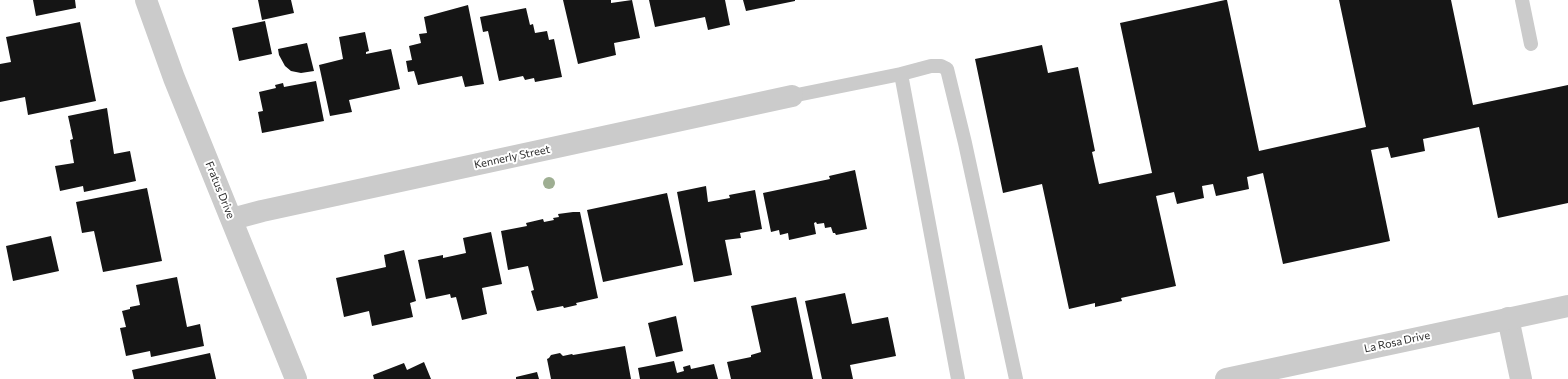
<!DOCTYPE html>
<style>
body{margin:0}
canvas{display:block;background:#fff}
</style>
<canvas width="1568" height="379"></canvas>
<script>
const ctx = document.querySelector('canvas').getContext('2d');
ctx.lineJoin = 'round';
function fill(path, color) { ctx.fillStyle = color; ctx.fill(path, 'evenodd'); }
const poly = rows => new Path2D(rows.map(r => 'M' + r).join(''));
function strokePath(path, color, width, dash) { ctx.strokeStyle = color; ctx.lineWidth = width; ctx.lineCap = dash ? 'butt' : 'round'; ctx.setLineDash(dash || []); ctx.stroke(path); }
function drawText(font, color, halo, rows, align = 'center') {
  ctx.font = font + ' Commissioner,sans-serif'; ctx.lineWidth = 4; ctx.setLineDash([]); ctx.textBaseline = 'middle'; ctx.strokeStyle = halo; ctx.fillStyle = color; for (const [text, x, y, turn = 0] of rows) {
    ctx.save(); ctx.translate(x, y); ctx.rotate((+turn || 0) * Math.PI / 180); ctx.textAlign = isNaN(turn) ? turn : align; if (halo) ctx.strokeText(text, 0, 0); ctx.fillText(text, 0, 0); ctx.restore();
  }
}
const building = poly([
 [33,0,75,0,76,8,36,16],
 [258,0,291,0,294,13,262,20],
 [563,0,611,0,611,3,632,0,640,38,614,43,616,55,578,64],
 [649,0,725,0,730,25,708,30,705,17,655,27],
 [743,0,795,0,795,1,746,11],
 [1225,0,1227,0,1259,151,1366,127,1339,0,1451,0,1473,105,1568,85,1568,203,1498,218,1479,127,1423,139,1425,151,1391,158,1388,147,1371,150,1390,241,1283,264,1263,173,1247,177,1249,189,1216,196,1213,184,1202,186,1204,198,1177,204,1174,192,1156,196,1176,286,1121,298,1122,301,1095,307,1095,303,1069,309,1042,184,1003,193,975,59,1042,45,1048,73,1078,67,1095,151,1092,152,1099,184,1152,173,1120,23],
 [468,5,484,84,465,87,462,76,418,85,414,71,408,72,406,61,412,60,409,46,421,43,419,34,427,33,424,17],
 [526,8,530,25,533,24,535,33,547,31,549,40,554,39,562,77,535,82,534,78,525,80,523,76,499,81,488,31,483,32,480,17],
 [265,21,272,54,239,61,232,28],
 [80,22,96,101,28,115,25,97,0,102,0,64,11,62,6,37],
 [365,32,369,51,366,52,366,54,391,49,400,89,349,100,352,112,330,116,319,65,343,59,339,37],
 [307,43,314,71,301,73,291,71,285,66,279,55,278,49],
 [316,81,324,121,262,133,258,112,263,111,259,92,276,88,275,85,283,83,284,87],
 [107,108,114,154,130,151,136,181,84,192,83,186,60,191,55,166,74,163,70,140,73,139,68,116],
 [855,170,867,229,836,235,835,233,833,233,831,227,825,228,824,223,817,224,816,222,814,223,816,234,789,240,788,233,780,235,779,230,771,232,763,193,830,179,829,176],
 [706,186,708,202,730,198,729,195,755,190,762,229,740,233,741,238,725,240,732,275,694,282,677,192],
 [147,188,162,261,103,272,94,231,82,233,76,202],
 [667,193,683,265,603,282,587,210],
 [573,212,580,212,598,298,576,303,577,305,564,308,563,306,537,311,531,291,534,290,528,266,508,270,501,231,527,226,526,223,543,219,544,222,554,220,553,218,559,217,558,214],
 [491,232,502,284,482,288,487,314,462,320,456,297,451,298,450,294,426,299,418,260,443,255,443,258,466,253,463,238],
 [51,236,59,271,13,281,6,246],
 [404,250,416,301,410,303,413,317,372,326,369,311,344,317,336,278,386,267,384,255],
 [177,277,187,327,200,324,204,346,151,357,150,351,126,356,120,328,126,327,122,311,130,309,130,307,140,305,136,285],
 [845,293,852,324,888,317,896,356,850,365,853,379,822,379,805,301],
 [796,297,813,379,731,379,727,362,751,357,751,355,761,352,751,306],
 [676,316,683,351,656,357,648,323],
 [625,346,631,379,551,379,547,359,549,358,551,355,560,353,563,356,572,354,573,355],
 [210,353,216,379,134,379,132,370],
 [674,361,677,373,684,371,683,367,690,365,691,369,714,364,718,379,640,379,638,368],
 [424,362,431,379,374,379,373,375,404,363,407,370],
 [537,372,539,379,516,379,516,377]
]);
const service = poly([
 [1522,0,1531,44],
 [901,74,931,66,941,66,947,69,965,143,1016,379],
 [792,96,901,74,958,379]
]);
const minor = poly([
 [146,0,174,78,296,379],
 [232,219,262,211,792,96],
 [1508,318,1521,379]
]);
const tertiary = poly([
 [1226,379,1568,306]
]);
const trees = [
 [549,183]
];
const streetNames = [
 ["Kennerly Street",512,157,-12],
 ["Fratus Drive",220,190,68],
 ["La Rosa Drive",1397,342,-12]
];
fill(building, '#151515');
strokePath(service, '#cbcbcb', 14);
strokePath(minor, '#cbcbcb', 22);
strokePath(tertiary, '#cbcbcb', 22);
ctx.fillStyle = '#9eae92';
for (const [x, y] of trees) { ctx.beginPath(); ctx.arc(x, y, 6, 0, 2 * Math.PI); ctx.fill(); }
drawText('11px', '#2e2e2e', '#fff', streetNames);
</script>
